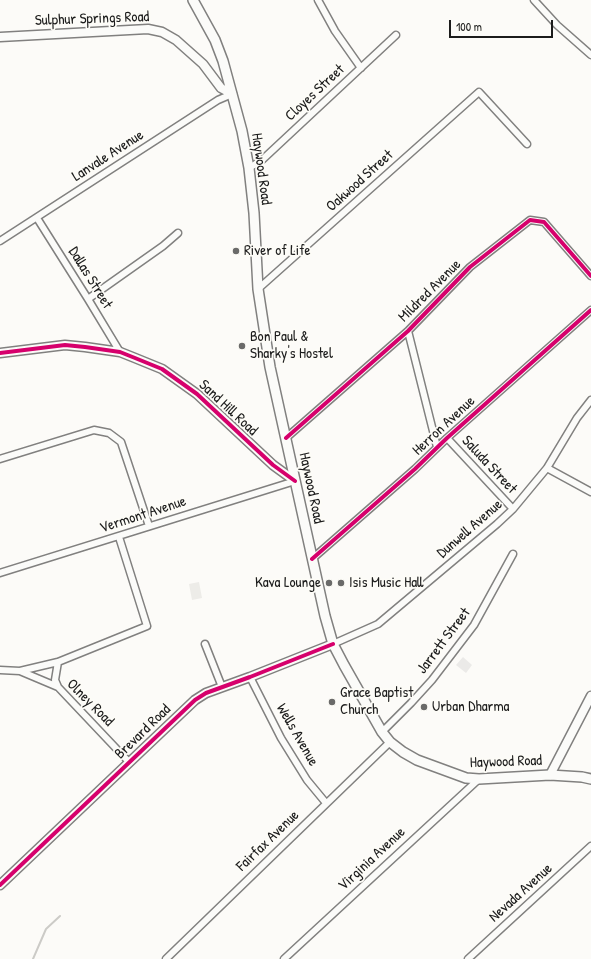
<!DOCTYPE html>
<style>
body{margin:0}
#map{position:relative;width:591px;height:959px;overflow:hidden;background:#fcfbf8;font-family:"Patrick Hand",sans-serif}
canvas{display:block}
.scale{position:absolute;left:449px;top:20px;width:104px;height:18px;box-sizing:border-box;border:2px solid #1c1c1c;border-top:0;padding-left:5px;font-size:12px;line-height:14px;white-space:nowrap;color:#1c1c1c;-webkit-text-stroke:3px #fdfcf7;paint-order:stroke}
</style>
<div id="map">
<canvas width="591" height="959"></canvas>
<div class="scale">100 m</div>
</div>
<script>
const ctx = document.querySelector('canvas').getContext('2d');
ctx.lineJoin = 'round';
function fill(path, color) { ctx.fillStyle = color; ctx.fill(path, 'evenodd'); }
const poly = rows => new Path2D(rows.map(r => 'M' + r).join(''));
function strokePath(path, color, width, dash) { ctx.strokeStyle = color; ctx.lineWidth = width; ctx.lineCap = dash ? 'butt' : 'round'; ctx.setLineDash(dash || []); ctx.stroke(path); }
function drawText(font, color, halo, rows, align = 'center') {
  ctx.font = font + ' "Patrick Hand",sans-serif'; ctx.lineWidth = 3.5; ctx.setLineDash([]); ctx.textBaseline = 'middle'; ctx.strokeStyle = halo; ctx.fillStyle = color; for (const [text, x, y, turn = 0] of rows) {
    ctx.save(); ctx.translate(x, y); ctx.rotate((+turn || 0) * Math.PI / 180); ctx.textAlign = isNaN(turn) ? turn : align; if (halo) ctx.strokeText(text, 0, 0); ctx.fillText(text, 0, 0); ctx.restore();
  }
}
const built = poly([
 [463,657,472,665,466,673,456,665]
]);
const green = poly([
 [199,582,202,598,192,600,189,584]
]);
const stream = poly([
 [33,959,46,929,60,916]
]);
const street = poly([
 [318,0,335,31,361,68],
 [534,0,557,25,591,55],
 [249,168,262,160,396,35],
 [37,218,88,299,120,352],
 [0,241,218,100,232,94],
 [258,289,479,92,527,144],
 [88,299,163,246,178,233],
 [408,331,437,447],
 [286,438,408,331,470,267,530,220,544,222,591,276],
 [447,438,513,509],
 [0,459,94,430,109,433,121,442,149,526],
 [547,468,591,492],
 [312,559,415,469,447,438,591,310],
 [0,573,295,481],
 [205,644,222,687],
 [333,644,378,624,497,524,513,509,547,468,577,418,591,400],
 [0,670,20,671,58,687,129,762],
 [20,671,58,662,147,626,119,537],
 [250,677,281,738,307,780,326,803],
 [58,687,55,680,58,662],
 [382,732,411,703,432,680,474,625,513,554],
 [166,959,390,742],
 [284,959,479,779],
 [468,959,591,846]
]);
const secondary = poly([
 [0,37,148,29,162,32,176,40,203,64,221,88,232,94],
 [0,353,65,345,85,347,120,352,135,358,162,369,197,394,273,465,295,481],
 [550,775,591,696],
 [0,885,195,700,206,693,250,677,333,644]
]);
const primary = poly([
 [193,0,215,40,223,61,242,131,249,168,254,213,258,289,270,367,325,616,333,644,344,665,382,732,390,742,403,752,417,760,466,778,479,779,550,775,582,777,591,779]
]);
const cycleway = poly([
 [0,353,65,345,85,347,120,352,135,358,162,369,197,394,273,465,295,481],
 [286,438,408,331,470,267,530,220,544,222,591,276],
 [312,559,415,469,447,438,591,310],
 [0,885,195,700,206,693,250,677,333,644]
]);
const markers = [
 [236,251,4,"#6a6a69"],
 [242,346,4,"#6a6a69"],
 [329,583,4,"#6a6a69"],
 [341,583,4,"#6a6a69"],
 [332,702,4,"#6a6a69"],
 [424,707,4,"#6a6a69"]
];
const streetNames = [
 ["Sulphur Springs Road",92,19,-2],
 ["Cloyes Street",315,93,-43],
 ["Lanvale Avenue",108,156,-33],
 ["Haywood Road",261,169,82],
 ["Oakwood Street",360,181,-42],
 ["Dallas Street",90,278,58],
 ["Mildred Avenue",430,291,-45],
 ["Sand Hill Road",228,408,43],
 ["Herron Avenue",444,426,-43],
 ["Saluda Street",489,465,47],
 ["Haywood Road",311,488,78],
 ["Vermont Avenue",143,515,-18],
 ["Dunwell Avenue",470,529,-41],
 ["Jarrett Street",444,641,-53],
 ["Olney Road",90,703,45],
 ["Brevard Road",143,732,-44],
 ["Wells Avenue",297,735,60],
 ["Haywood Road",506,762,-2],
 ["Fairfax Avenue",268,841,-44],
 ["Virginia Avenue",372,859,-43],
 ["Nevada Avenue",521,893,-42]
];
const poiNames = [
 ["River of Life",244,251],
 ["Bon Paul &",250,337],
 ["Sharky's Hostel",250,354],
 ["Kava Lounge",321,583,"right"],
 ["Isis Music Hall",349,583],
 ["Grace Baptist",340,693],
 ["Church",340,710],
 ["Urban Dharma",432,707]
];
fill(built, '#ebeae8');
fill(green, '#edece8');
strokePath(stream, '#cccbc7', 2);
strokePath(street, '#81807f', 9);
strokePath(secondary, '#81807f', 11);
strokePath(primary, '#81807f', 12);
strokePath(street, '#fbfbf9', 6);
strokePath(secondary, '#fbfbf9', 8);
strokePath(primary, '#fbfbf9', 9);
strokePath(cycleway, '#d6006c', 4);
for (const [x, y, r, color] of markers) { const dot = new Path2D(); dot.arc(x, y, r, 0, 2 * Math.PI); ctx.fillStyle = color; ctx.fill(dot); strokePath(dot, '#fdfcf7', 1.5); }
drawText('15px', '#1c1c1c', '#fdfcf7', streetNames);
drawText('15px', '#1c1c1c', '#fdfcf7', poiNames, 'left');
</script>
